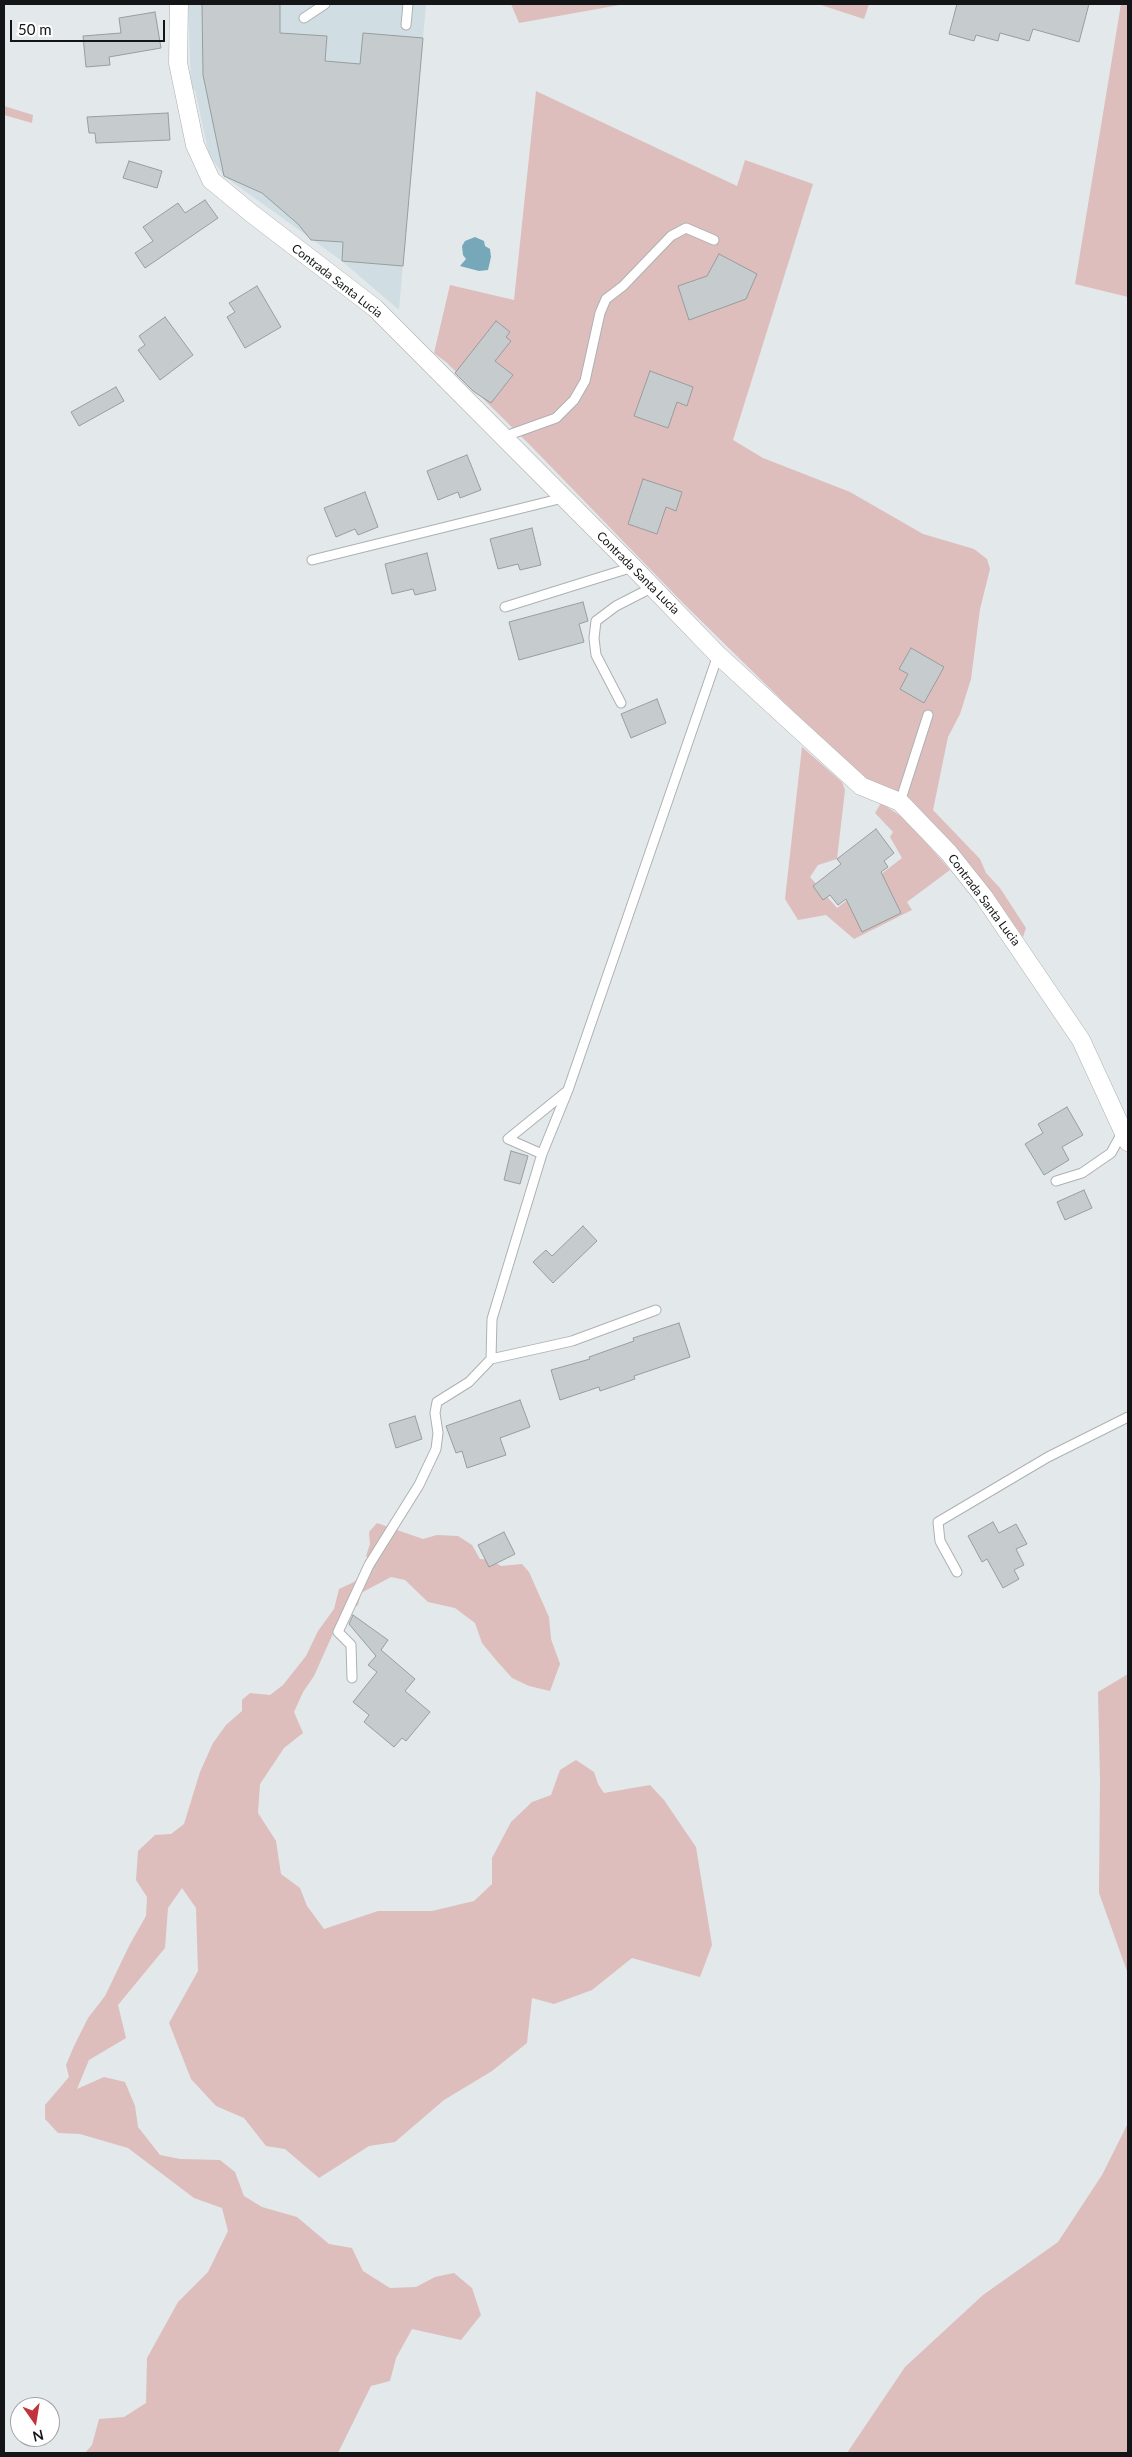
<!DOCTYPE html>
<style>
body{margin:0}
#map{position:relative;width:1132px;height:2457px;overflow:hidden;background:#e3e8ea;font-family:Lato,sans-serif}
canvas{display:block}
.frame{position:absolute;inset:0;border:5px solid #141516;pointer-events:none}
.north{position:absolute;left:10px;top:2397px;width:50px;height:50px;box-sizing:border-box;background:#fff;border:1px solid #a1a1a2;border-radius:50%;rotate:167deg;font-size:14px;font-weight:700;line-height:20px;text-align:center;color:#141516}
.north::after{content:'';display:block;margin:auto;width:18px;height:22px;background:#c3333c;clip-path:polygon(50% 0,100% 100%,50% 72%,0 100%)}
.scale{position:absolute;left:10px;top:20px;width:155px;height:22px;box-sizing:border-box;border:2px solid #141516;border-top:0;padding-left:6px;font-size:15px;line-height:18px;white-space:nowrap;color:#141516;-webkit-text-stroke:4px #fff;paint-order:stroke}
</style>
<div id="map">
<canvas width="1132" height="2457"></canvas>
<div class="frame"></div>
<div class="north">N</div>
<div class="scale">50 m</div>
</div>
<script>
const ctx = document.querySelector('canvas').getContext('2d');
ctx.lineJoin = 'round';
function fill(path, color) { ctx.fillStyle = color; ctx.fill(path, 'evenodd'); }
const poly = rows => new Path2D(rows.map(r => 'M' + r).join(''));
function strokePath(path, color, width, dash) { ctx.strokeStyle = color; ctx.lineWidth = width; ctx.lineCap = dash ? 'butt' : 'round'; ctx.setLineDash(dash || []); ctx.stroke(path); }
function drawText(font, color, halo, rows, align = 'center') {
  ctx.font = font + ' Lato,sans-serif'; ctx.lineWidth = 4; ctx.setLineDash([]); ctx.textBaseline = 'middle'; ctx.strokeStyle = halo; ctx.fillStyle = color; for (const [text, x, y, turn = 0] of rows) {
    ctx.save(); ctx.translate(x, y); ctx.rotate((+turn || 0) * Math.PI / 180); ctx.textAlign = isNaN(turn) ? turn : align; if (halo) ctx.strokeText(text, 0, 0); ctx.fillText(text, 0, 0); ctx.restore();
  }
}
const built = poly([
 [188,4,426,4,399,310,342,261,224,176,209,155,195,90,191,88]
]);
const green = poly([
 [511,4,625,4,519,23],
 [818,4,869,4,864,19],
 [1121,4,1128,4,1128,297,1075,284],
 [536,91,737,186,745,160,813,184,733,440,763,458,850,492,923,534,974,549,987,559,990,569,980,609,971,679,960,714,948,737,933,810,980,859,986,873,1000,888,1026,928,1023,937,989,891,863,780,683,603,530,445,446,362,434,353,450,285,514,300],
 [4,106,33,115,32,123,4,115],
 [802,747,842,782,845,790,837,859,818,865,810,877,837,908,902,858,890,837,893,832,875,813,881,803,907,820,950,870,907,902,912,910,854,939,826,915,798,920,785,899],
 [377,1523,423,1539,437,1535,458,1536,472,1545,480,1559,491,1560,501,1566,522,1564,529,1572,549,1617,551,1639,560,1664,550,1691,529,1686,512,1678,496,1660,482,1643,475,1623,455,1608,428,1602,405,1580,391,1577,361,1593,358,1605,347,1613,335,1629,314,1676,303,1692,294,1712,303,1733,284,1748,260,1784,258,1813,276,1841,281,1874,300,1888,307,1906,324,1929,378,1911,432,1911,474,1901,492,1884,492,1858,511,1822,532,1802,551,1795,560,1770,576,1760,594,1772,598,1784,604,1793,650,1785,664,1800,696,1847,712,1945,700,1977,632,1958,592,1990,554,2004,532,1998,527,2043,492,2071,444,2100,395,2142,369,2146,319,2178,285,2149,266,2146,244,2118,216,2106,191,2079,169,2023,198,1971,196,1908,182,1888,168,1908,165,1948,118,2005,126,2038,89,2060,77,2089,104,2077,125,2082,135,2106,138,2127,160,2155,180,2159,220,2160,235,2172,244,2196,262,2207,297,2217,329,2244,352,2248,363,2271,390,2288,416,2287,435,2277,454,2273,472,2288,481,2315,461,2340,412,2329,396,2358,390,2381,371,2386,338,2453,85,2453,92,2445,99,2419,124,2417,146,2403,147,2358,178,2302,208,2272,228,2231,222,2208,194,2198,128,2148,80,2134,58,2133,45,2119,45,2105,69,2077,66,2065,74,2046,88,2018,105,1996,130,1944,146,1916,147,1897,136,1880,138,1851,155,1835,171,1834,184,1824,200,1772,213,1743,226,1725,242,1711,242,1700,250,1693,270,1695,283,1685,306,1656,318,1631,334,1609,339,1589,354,1582,373,1564,366,1556,370,1544,369,1532],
 [1128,1674,1128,1974,1099,1893,1100,1779,1098,1692],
 [1128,2123,1128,2453,847,2453,905,2367,983,2295,1058,2242,1102,2175]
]);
const water = poly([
 [475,237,484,241,485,246,490,249,491,257,488,270,479,271,460,266,466,259,463,255,462,246,465,241]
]);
const building = poly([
 [202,4,280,4,280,33,327,36,325,61,360,64,363,33,423,38,403,266,342,261,343,242,311,240,298,224,262,193,224,176,203,75,202,4],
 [957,4,1089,4,1079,42,1033,29,1029,41,1000,33,998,41,976,35,974,41,949,34,957,4],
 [155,12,161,48,109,57,110,65,86,67,83,36,121,33,119,18,155,12],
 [168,113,170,140,96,143,95,133,89,133,87,117,168,113],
 [129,161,162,171,157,188,123,178,129,161],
 [205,200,218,218,145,268,135,253,153,241,143,227,178,203,185,213,205,200],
 [719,254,757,274,746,299,689,320,678,286,707,276,719,254],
 [257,286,281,327,245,348,227,317,235,312,229,303,257,286],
 [165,317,193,355,160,380,138,350,145,345,139,336,165,317],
 [496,321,510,332,506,337,511,341,495,361,513,375,491,403,473,391,455,373,496,321],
 [650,371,693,387,687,406,677,402,668,428,634,416,650,371],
 [116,387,124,401,79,426,71,412,116,387],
 [467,455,481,490,460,498,458,492,438,500,427,471,467,455],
 [643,479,682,492,676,511,666,507,657,534,628,524,643,479],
 [365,492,378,527,358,535,355,529,336,537,324,508,365,492],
 [532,528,541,565,520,570,518,564,498,569,490,539,532,528],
 [427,553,436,590,415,595,413,589,392,594,385,564,427,553],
 [583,602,588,621,579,624,584,642,519,660,509,622,583,602],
 [911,648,944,667,924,703,900,689,908,674,899,669,911,648],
 [657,699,666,723,631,738,621,714,657,699],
 [876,829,894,853,884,861,888,867,881,872,901,913,862,932,846,899,838,905,830,895,823,900,813,886,841,864,837,859,876,829],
 [1067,1107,1083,1135,1062,1147,1069,1160,1044,1175,1025,1144,1043,1133,1038,1124,1067,1107],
 [511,1151,528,1156,520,1184,504,1180,511,1151],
 [1084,1190,1092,1208,1065,1220,1057,1202,1084,1190],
 [583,1226,597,1241,553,1283,533,1262,546,1250,552,1256,583,1226],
 [679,1323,690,1357,634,1376,635,1379,600,1391,599,1387,560,1400,551,1370,590,1359,589,1357,634,1341,633,1338,679,1323],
 [520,1400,530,1427,500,1438,506,1455,467,1468,462,1451,456,1453,446,1426,520,1400],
 [415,1416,422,1439,396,1448,389,1424,415,1416],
 [993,1522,999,1533,1016,1524,1027,1544,1016,1549,1024,1565,1014,1570,1019,1579,1003,1588,987,1559,982,1562,968,1536,993,1522],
 [504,1532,515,1554,489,1567,478,1545,504,1532],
 [353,1615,388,1640,381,1650,415,1679,405,1691,430,1712,406,1741,402,1738,394,1747,364,1722,369,1715,353,1702,377,1672,368,1665,376,1656,349,1624,353,1615]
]);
const lane = poly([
 [304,18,325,4],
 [406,25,408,4],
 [503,437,556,418,574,400,585,381,600,313,606,299,623,286,671,236,686,228,714,240],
 [312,560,563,498],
 [505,607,633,567],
 [621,703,596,655,594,638,596,621,616,606,653,587],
 [900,802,928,715],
 [542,1154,508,1139,566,1092],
 [1056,1181,1082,1173,1111,1153,1123,1131],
 [491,1359,572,1341,656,1310],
 [957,1572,940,1541,938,1522,1048,1457,1128,1417],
 [352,1678,351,1645,338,1632,369,1565,419,1485,436,1449,438,1433,435,1413,437,1402,469,1382,491,1359,492,1319,542,1154,568,1090,718,655]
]);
const street = poly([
 [179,4,178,63,195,145,211,180,251,213,375,308,633,567,718,655,861,786,900,802,949,853,984,897,1081,1040,1128,1142]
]);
const streetNames = [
 ["Contrada Santa Lucia",337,281,38],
 ["Contrada Santa Lucia",638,573,45],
 ["Contrada Santa Lucia",984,900,53]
];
fill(built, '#d0dee3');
fill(green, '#ddbebc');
fill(water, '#76a8ba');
fill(building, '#c6cbcd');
strokePath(building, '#989d9e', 1);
strokePath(lane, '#adb1b3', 11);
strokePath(street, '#adb1b3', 19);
strokePath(lane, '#fff', 9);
strokePath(street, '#fff', 18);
drawText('12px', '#141516', '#fff', streetNames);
</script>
